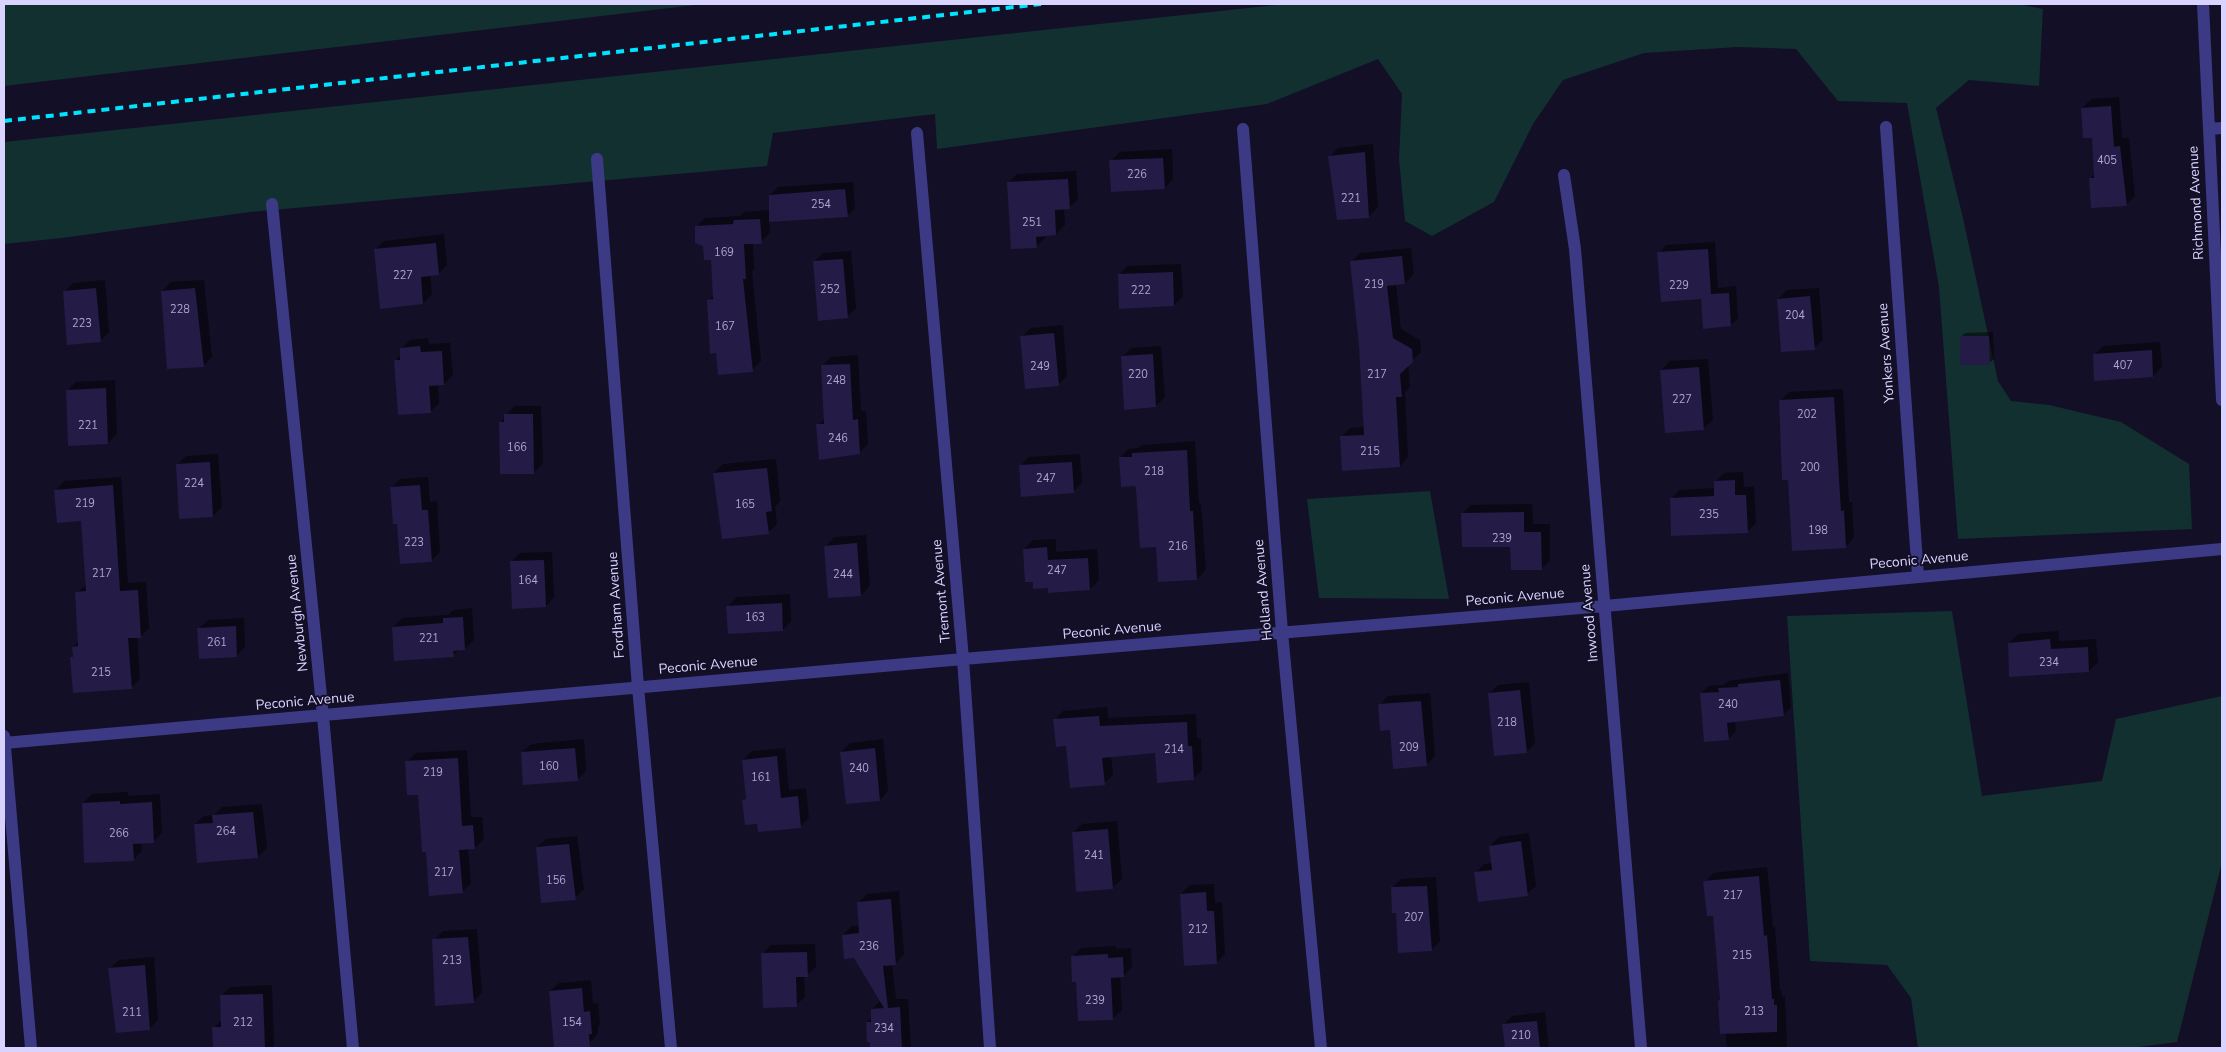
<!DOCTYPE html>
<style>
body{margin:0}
#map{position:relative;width:2226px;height:1052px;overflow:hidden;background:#130f26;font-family:"Nunito Sans",sans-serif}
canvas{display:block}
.frame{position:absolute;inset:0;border:5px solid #d9d4ff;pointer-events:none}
</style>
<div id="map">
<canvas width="2226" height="1052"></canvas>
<div class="frame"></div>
</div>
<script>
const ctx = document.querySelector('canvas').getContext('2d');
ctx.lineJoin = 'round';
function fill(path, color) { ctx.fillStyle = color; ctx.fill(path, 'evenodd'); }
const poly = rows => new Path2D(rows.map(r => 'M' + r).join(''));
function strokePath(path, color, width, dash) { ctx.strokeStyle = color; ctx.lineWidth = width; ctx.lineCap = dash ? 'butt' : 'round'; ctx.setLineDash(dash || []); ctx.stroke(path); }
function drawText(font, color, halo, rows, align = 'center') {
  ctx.font = font + ' "Nunito Sans",sans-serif'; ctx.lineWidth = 4; ctx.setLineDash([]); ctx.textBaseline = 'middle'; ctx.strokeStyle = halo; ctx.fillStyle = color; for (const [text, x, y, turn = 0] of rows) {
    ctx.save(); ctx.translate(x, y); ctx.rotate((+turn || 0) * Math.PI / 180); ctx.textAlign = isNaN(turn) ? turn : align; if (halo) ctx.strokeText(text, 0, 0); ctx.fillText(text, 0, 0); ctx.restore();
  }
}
const green = poly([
 [4,4,704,4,4,86],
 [1285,4,2017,4,2043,9,2039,86,1969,80,1936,108,1963,218,1998,381,2011,401,2049,405,2121,422,2189,464,2192,529,1958,539,1939,287,1907,103,1838,101,1796,49,1738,47,1644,53,1563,80,1533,124,1494,202,1432,236,1405,221,1399,159,1402,94,1378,59,1267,104,937,149,935,114,773,133,767,166,250,212,62,238,4,244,4,142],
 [1430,491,1449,599,1319,598,1307,499],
 [1952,611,1982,796,2102,781,2116,719,2222,696,2222,862,2177,1042,2131,1048,1918,1048,1911,998,1887,965,1810,961,1787,616]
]);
const shadow = poly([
 [2119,97,2122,138,2129,138,2135,196,2126,205,2090,179,2095,173,2093,136,2082,108,2091,99],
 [1373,144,1378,207,1369,216,1329,157,1338,148],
 [1172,149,1173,179,1165,188,1111,161,1120,152],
 [1076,171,1078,199,1069,208,1064,208,1065,225,1056,234,1045,235,1045,238,1036,247,1008,183,1017,174],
 [853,182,855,208,847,216,769,221,770,233,761,242,753,243,754,269,752,271,761,361,752,370,709,300,714,295,712,258,696,227,705,218,740,216,744,212,770,210,770,195,778,187],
 [444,234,447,265,438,274,430,275,432,294,423,303,375,250,384,241],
 [1715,242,1718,288,1736,286,1738,318,1731,325,1659,253,1666,245],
 [1411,248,1414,274,1405,283,1396,284,1401,329,1420,340,1421,352,1408,364,1410,387,1405,392,1408,457,1400,466,1341,437,1350,428,1365,427,1360,346,1351,262,1360,253],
 [851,251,856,308,847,317,814,262,823,253],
 [1181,264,1183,296,1174,305,1119,275,1128,266],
 [105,280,109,332,100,341,64,292,73,283],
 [204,280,212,357,203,366,162,291,171,282],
 [1819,288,1823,340,1814,348,1778,299,1787,290],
 [1063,325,1067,376,1058,385,1022,337,1031,328],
 [1993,332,1994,359,1989,363,1961,337,1965,333],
 [428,338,429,344,450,343,453,375,444,384,438,384,439,403,430,412,395,361,401,354,401,349,410,340],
 [2160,342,2162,367,2153,376,2094,355,2103,346],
 [1161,346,1165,397,1156,406,1122,357,1131,348],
 [858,355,861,411,866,411,868,444,859,453,818,425,825,418,822,366,831,357],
 [1708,359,1713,420,1704,428,1661,370,1670,361],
 [115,380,117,434,108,443,67,391,76,382],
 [1843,389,1849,502,1852,502,1854,538,1845,547,1789,478,1780,401,1789,392],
 [514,406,541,406,543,463,534,472,500,423],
 [1195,441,1199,503,1201,503,1206,570,1197,579,1157,546,1136,485,1120,458,1129,449,1138,448,1142,445],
 [218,454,222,507,213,516,177,465,186,456],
 [1080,454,1082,483,1073,492,1020,466,1029,457],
 [776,459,780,501,775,507,777,524,768,533,714,473,723,464],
 [1743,472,1744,487,1754,486,1756,523,1747,532,1671,499,1680,490,1715,488,1715,482,1724,473],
 [121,477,128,583,146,582,149,628,140,637,137,637,140,679,131,688,72,658,74,656,73,647,79,641,76,593,87,584,82,520,56,490,64,481],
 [428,477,430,502,437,501,440,552,431,561,398,522,391,488,400,479],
 [1532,504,1533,524,1550,524,1550,560,1541,569,1511,546,1462,514,1471,505],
 [866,535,870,586,861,595,826,546,834,537],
 [1056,539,1056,552,1097,549,1099,580,1090,589,1049,587,1034,580,1024,549,1033,540],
 [552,552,554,597,546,606,511,562,520,553],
 [790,594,791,621,783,630,728,606,737,597],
 [472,608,474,640,465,649,459,650,453,655,393,627,402,618,448,615,453,610],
 [244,618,245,647,236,656,199,628,208,620],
 [2058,631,2059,641,2096,639,2098,662,2089,671,2009,643,2018,634],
 [1788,673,1791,707,1783,715,1735,721,1736,731,1728,739,1701,693,1709,686,1724,685,1728,681],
 [1529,682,1535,743,1526,752,1489,694,1498,685],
 [1430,693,1435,756,1426,765,1391,729,1379,705,1388,696],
 [1107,707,1108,718,1196,714,1197,738,1201,738,1202,770,1193,779,1156,752,1111,756,1113,775,1104,784,1067,745,1054,720,1063,711],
 [584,739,586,771,577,780,522,752,531,744],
 [883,739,888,791,880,800,841,752,850,743],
 [785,748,789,790,806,788,809,818,800,827,758,823,744,800,747,797,743,760,752,751],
 [467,750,471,817,482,817,484,839,475,848,468,848,471,883,462,892,427,851,419,793,407,762,416,753],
 [128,792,128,796,160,794,162,833,153,842,141,843,142,851,133,860,83,803,92,794],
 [262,804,267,848,258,857,195,824,204,816,214,815,222,807],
 [1117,821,1122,879,1113,887,1073,833,1082,824],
 [1529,833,1536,886,1527,894,1476,873,1484,864,1492,863,1490,846,1499,837],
 [577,836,584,889,575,898,537,847,546,839],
 [1767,867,1773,927,1775,927,1780,991,1782,990,1782,997,1785,996,1787,1048,1727,1048,1714,914,1705,882,1713,873],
 [1436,877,1440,941,1431,950,1397,912,1392,888,1401,879],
 [1214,884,1215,903,1222,902,1225,954,1216,963,1181,894,1190,885],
 [899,891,904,954,896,963,892,964,896,999,908,999,911,1048,871,1048,867,1022,872,1017,872,1009,881,1000,843,935,852,926,860,926,858,903,867,894],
 [477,929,482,993,473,1002,434,940,443,931],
 [815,944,816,967,807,975,804,976,805,997,796,1005,763,954,771,945],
 [1116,946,1116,949,1131,948,1132,967,1123,976,1120,976,1122,1010,1113,1018,1077,981,1072,957,1081,948],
 [154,957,158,1020,149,1029,110,968,119,960],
 [591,980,593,1004,598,1003,600,1024,598,1027,598,1034,589,1043,550,991,559,983],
 [272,985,274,1047,214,1048,214,1028,222,1019,222,995,230,987],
 [1545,1012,1549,1048,1506,1048,1504,1024,1512,1016]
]);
const building = poly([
 [2111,106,2114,147,2120,146,2127,206,2091,208,2089,178,2094,178,2092,138,2083,138,2081,108],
 [1365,152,1369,218,1337,220,1328,156],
 [1163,158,1165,189,1111,192,1109,160],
 [1068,179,1070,209,1055,210,1056,235,1036,237,1037,248,1011,249,1007,182],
 [845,189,848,217,769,222,769,195],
 [760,219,762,244,744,244,746,279,743,279,753,372,718,375,716,353,710,354,707,300,713,299,711,260,704,260,703,246,695,243,695,226,733,224,734,220],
 [436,243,439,275,421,277,423,304,380,309,374,249],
 [1708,249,1711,294,1729,293,1731,326,1703,329,1701,299,1661,302,1657,252],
 [1402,256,1405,284,1387,286,1393,338,1412,349,1413,362,1400,374,1402,397,1396,397,1400,467,1342,471,1340,436,1364,435,1359,346,1350,261],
 [843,259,848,318,818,321,813,261],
 [1173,272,1174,306,1119,309,1118,274],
 [96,288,101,342,67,345,63,291],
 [195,288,204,367,167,369,161,291],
 [1810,296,1815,350,1781,352,1777,299],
 [1054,333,1059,386,1025,389,1020,336],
 [1960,336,1989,336,1990,365,1960,365],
 [420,346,421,352,442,351,444,385,429,386,431,413,398,415,394,360,400,360,400,348],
 [2152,350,2153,377,2094,381,2093,354],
 [1153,354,1156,407,1124,410,1121,356],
 [850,364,853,420,858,419,860,454,819,460,816,424,824,424,821,365],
 [1699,367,1704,430,1665,433,1660,370],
 [106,388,108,444,68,446,66,390],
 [1834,397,1841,511,1844,510,1846,548,1792,551,1788,480,1782,480,1779,400],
 [504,414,533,414,534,474,500,474,499,422,504,422],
 [1187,450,1190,511,1193,511,1197,580,1158,582,1156,547,1140,548,1136,489,1135,486,1121,487,1119,457,1132,457,1132,453],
 [210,462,213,517,179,519,176,464],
 [1072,462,1074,493,1021,497,1019,465],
 [767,468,772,511,766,512,769,534,722,539,713,473],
 [1735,480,1735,495,1746,495,1748,533,1671,536,1670,498,1714,496,1714,481],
 [113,485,120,591,138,590,141,638,128,638,132,689,73,693,70,657,73,657,72,647,78,646,75,592,86,591,81,521,57,523,54,490],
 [420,485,422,510,428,510,432,562,400,564,397,524,393,524,390,487],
 [1524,512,1524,532,1541,532,1542,570,1511,570,1510,547,1462,547,1461,513],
 [857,543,861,596,828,598,824,546],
 [1047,547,1048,560,1088,558,1090,590,1048,593,1048,588,1033,589,1033,582,1025,582,1023,549],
 [544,560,546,607,512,609,510,561],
 [782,603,783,631,728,634,726,606],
 [463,617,465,650,453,651,454,657,394,661,392,627,443,623,443,618],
 [236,626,237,657,199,659,197,628],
 [2050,639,2051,649,2088,647,2089,672,2009,677,2008,643],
 [1780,680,1784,716,1727,723,1729,740,1704,742,1700,693,1719,692,1718,688,1738,687,1738,684],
 [1520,690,1527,753,1494,756,1488,693],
 [1421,701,1427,766,1393,769,1390,730,1380,731,1378,704],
 [1099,716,1100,726,1187,722,1188,746,1192,746,1194,780,1157,783,1155,753,1102,758,1105,785,1070,788,1066,746,1056,747,1053,719],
 [575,748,578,781,523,785,521,752],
 [875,748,880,801,846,804,840,752],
 [777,756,781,798,798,796,801,828,758,832,757,824,745,825,742,800,746,799,742,760],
 [458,758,462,826,473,825,475,849,459,850,463,893,429,896,426,852,422,852,418,795,407,795,405,761],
 [120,801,120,804,152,802,154,843,133,844,134,861,84,863,82,803],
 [253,812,258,858,197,863,194,824,213,823,212,815],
 [1108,829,1113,889,1076,892,1072,832],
 [1521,841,1528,896,1478,902,1474,872,1492,870,1489,846],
 [569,844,576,900,541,903,536,847],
 [1759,876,1764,936,1767,935,1772,999,1774,999,1774,1005,1777,1005,1777,1032,1720,1034,1718,1001,1720,1000,1713,916,1707,916,1703,881],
 [1427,886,1432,951,1398,953,1396,913,1392,913,1391,887],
 [1206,892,1207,911,1214,911,1217,964,1184,966,1180,894],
 [891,899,896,965,883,966,888,1008,900,1007,902,1048,870,1048,870,1042,867,1042,866,1022,871,1022,871,1009,884,1008,854,958,844,959,842,935,859,933,857,902],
 [468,937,474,1003,435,1006,432,939],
 [807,952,808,977,796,977,797,1007,763,1008,761,953],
 [1108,954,1108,958,1123,957,1124,977,1111,978,1113,1020,1078,1021,1076,982,1072,982,1071,956],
 [145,965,150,1030,116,1033,108,968],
 [582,988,584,1012,590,1011,592,1034,589,1034,590,1048,554,1048,549,991],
 [263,994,265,1048,213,1048,212,1027,221,1027,220,995],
 [1537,1021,1540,1048,1505,1048,1502,1024]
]);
const minor = poly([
 [2203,4,2222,400],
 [1886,127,1918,576],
 [1243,129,1282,632,1321,1048],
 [2209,129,2222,128],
 [917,133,963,659,990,1048],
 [597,159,638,687,671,1048],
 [1564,175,1575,249,1641,1048],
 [272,204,323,716,353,1048],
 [4,736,31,1048],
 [4,743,963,659,1605,606,2222,549]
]);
const rail = poly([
 [4,121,1041,4]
]);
const numberNames = [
 ["405",2107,161],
 ["226",1137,175],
 ["221",1351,199],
 ["254",821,205],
 ["251",1032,223],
 ["169",724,253],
 ["227",403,276],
 ["219",1374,285],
 ["229",1679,286],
 ["252",830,290],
 ["222",1141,291],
 ["228",180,310],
 ["204",1795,316],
 ["223",82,324],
 ["167",725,327],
 ["407",2123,366],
 ["249",1040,367],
 ["220",1138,375],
 ["217",1377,375],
 ["248",836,381],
 ["227",1682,400],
 ["202",1807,415],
 ["221",88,426],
 ["246",838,439],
 ["166",517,448],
 ["215",1370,452],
 ["200",1810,468],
 ["218",1154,472],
 ["247",1046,479],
 ["224",194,484],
 ["219",85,504],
 ["165",745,505],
 ["235",1709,515],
 ["198",1818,531],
 ["239",1502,539],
 ["223",414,543],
 ["216",1178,547],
 ["247",1057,571],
 ["217",102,574],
 ["244",843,575],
 ["164",528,581],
 ["163",755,618],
 ["221",429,639],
 ["261",217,643],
 ["234",2049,663],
 ["215",101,673],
 ["240",1728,705],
 ["218",1507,723],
 ["209",1409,748],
 ["214",1174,750],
 ["160",549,767],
 ["240",859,769],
 ["219",433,773],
 ["161",761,778],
 ["264",226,832],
 ["266",119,834],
 ["241",1094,856],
 ["217",444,873],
 ["156",556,881],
 ["217",1733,896],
 ["207",1414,918],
 ["212",1198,930],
 ["236",869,947],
 ["215",1742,956],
 ["213",452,961],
 ["239",1095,1001],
 ["213",1754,1012],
 ["211",132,1013],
 ["212",243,1023],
 ["154",572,1023],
 ["234",884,1029],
 ["210",1521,1036]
];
const streetNames = [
 ["Richmond Avenue",2197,203,-93],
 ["Yonkers Avenue",1887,353,-94],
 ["Peconic Avenue",1919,561,-5],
 ["Holland Avenue",1264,590,-95],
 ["Tremont Avenue",942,591,-95],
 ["Peconic Avenue",1515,598,-5],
 ["Fordham Avenue",617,605,-94],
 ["Newburgh Avenue",298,613,-96],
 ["Inwood Avenue",1590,613,-95],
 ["Peconic Avenue",1112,631,-5],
 ["Peconic Avenue",708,666,-5],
 ["Peconic Avenue",305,702,-5]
];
fill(green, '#12302f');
fill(shadow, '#0007');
fill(building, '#241b47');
strokePath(minor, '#3d3a85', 12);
strokePath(rail, '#00e5ff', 4, [8, 6]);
drawText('11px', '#aca6d1', null, numberNames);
drawText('14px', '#d9d4ff', '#130f26', streetNames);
</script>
